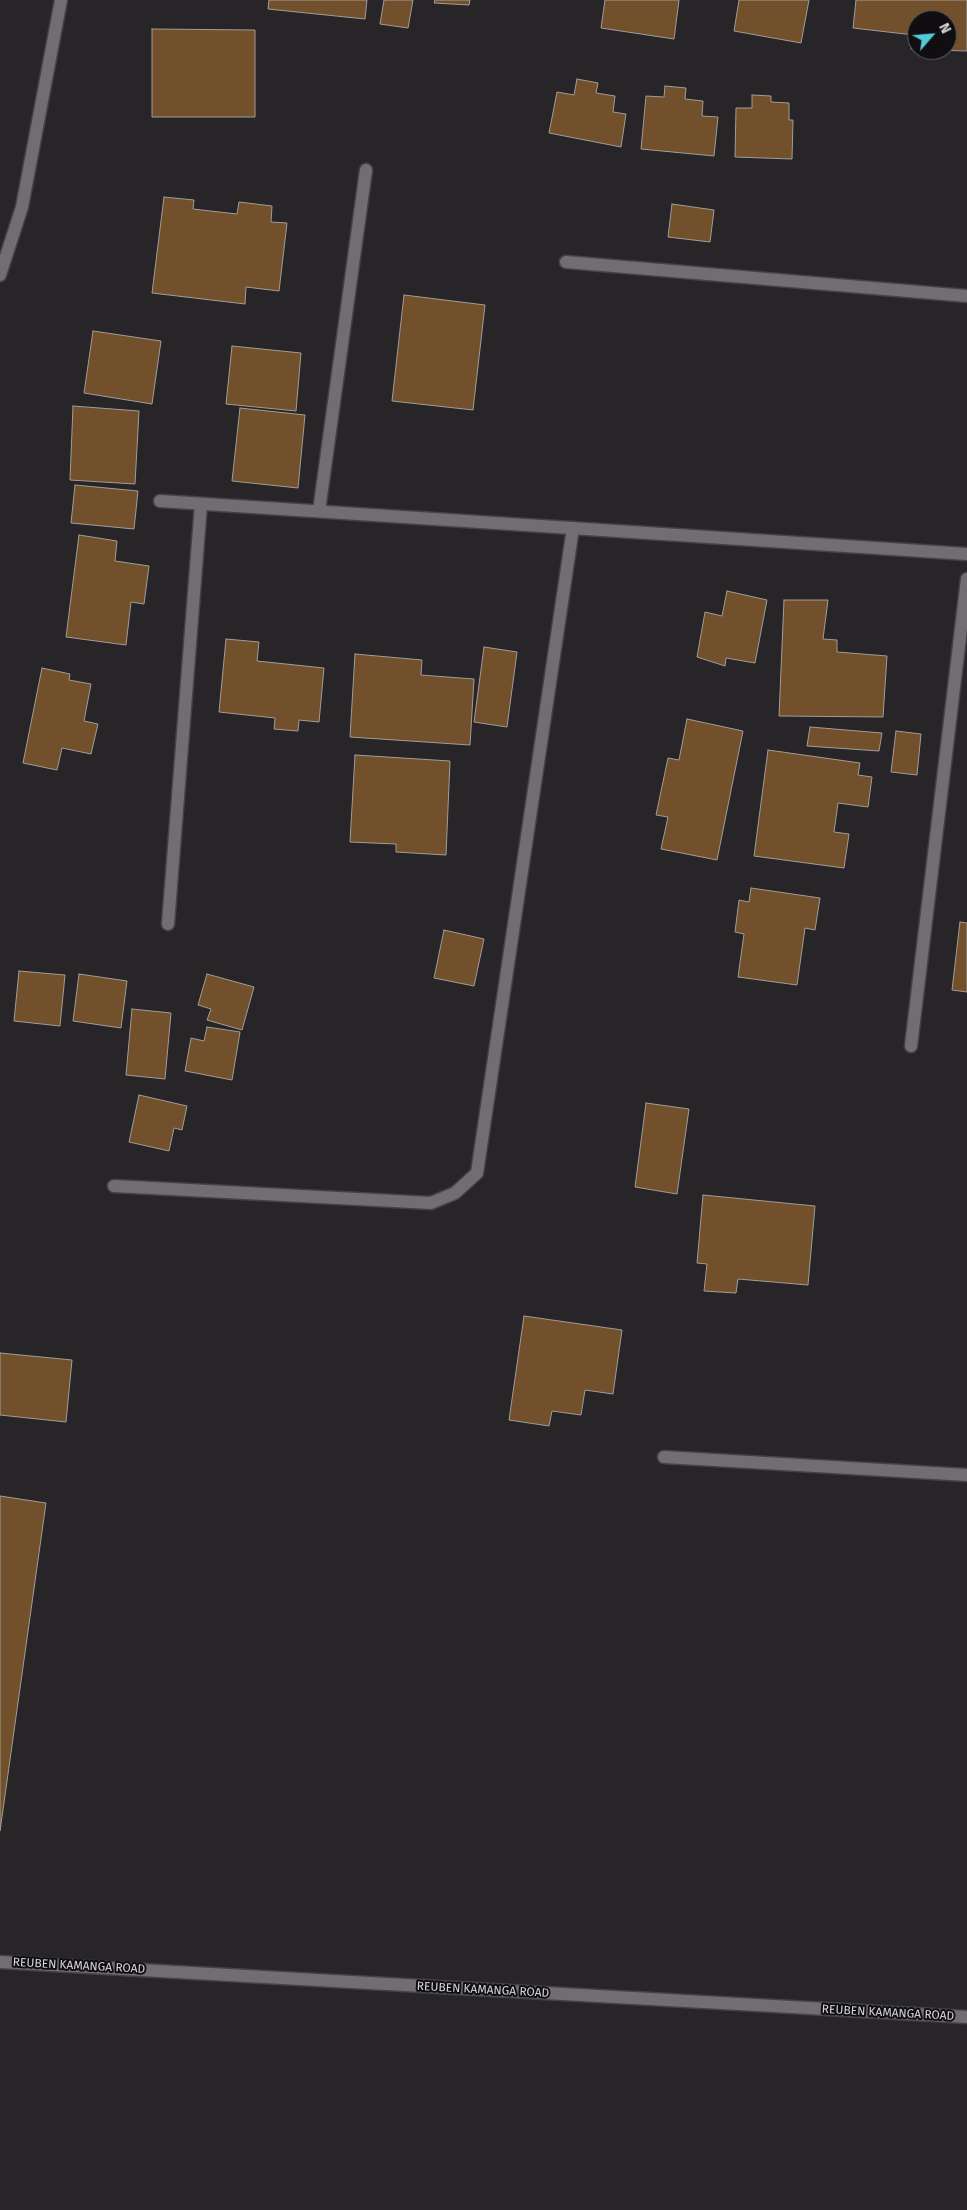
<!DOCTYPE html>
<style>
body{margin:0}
#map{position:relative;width:967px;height:2210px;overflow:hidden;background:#282528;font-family:"Fira Sans",sans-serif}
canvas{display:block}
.north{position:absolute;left:907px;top:10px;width:50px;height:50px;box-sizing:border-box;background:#100e10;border:1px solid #5f5e60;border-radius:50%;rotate:63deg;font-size:14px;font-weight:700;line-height:20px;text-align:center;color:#d6d5d7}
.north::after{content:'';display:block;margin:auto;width:18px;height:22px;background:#52cbd8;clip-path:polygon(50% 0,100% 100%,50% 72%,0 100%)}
</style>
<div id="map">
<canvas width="967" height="2210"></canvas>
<div class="north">N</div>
</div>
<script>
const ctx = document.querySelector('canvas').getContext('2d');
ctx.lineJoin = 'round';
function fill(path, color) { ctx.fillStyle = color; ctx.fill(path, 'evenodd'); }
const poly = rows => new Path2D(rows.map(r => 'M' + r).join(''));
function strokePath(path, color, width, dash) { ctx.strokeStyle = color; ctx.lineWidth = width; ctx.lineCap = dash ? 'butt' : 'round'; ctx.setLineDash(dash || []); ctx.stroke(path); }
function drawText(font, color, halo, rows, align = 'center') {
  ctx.font = font + ' "Fira Sans",sans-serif'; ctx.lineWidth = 4; ctx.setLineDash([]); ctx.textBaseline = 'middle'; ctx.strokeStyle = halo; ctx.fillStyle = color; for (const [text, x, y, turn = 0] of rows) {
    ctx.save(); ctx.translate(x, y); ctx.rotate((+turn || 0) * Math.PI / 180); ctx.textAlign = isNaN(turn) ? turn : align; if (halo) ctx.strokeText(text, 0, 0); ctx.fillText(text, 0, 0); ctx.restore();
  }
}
const building = poly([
 [269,0,367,0,365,19,268,9,269,0],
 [384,0,413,0,408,28,380,24,384,0],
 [435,0,470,0,469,5,434,3,435,0],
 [605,0,679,0,674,39,601,28,605,0],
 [739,0,809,0,801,43,734,31,739,0],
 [856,0,967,0,967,51,936,50,947,50,947,20,917,20,917,50,911,49,914,35,853,28,856,0],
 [152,29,255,30,255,117,152,117,152,29],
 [577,79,598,83,596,93,615,96,613,112,626,114,621,147,549,133,557,92,574,95,577,79],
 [665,86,686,88,685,99,703,101,702,116,718,117,714,156,641,149,646,96,664,97,665,86],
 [752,95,771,96,771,102,789,103,789,120,793,120,792,159,735,157,736,108,752,108,752,95],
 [164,197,194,200,193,209,237,214,239,202,272,206,271,222,287,223,279,291,246,287,245,304,152,293,164,197],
 [672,204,714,210,710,242,668,237,672,204],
 [404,295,485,305,473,410,392,401,404,295],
 [93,331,161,341,152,404,84,393,93,331],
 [232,346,301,353,296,411,226,404,232,346],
 [73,406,139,411,135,484,70,480,73,406],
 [240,408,305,415,298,488,232,481,240,408],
 [75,485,138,491,134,529,71,523,75,485],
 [79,535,117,541,115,561,149,566,144,604,131,602,126,645,66,637,79,535],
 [727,591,767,600,755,663,726,658,725,666,697,657,705,612,722,616,727,591],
 [784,600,828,600,823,639,837,640,837,652,887,656,883,717,779,716,784,600],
 [226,639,259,642,257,661,324,668,319,722,299,720,298,731,274,729,275,718,219,712,226,639],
 [484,647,517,652,507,727,474,722,484,647],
 [355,654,422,660,421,675,474,679,470,745,350,737,355,654],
 [42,668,70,674,69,680,91,684,84,721,98,724,91,754,62,748,57,770,23,763,42,668],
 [687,719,743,731,717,860,661,849,668,817,656,815,668,758,679,760,687,719],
 [810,727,882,733,879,751,807,746,810,727],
 [896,731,921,734,917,775,891,772,896,731],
 [768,750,860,763,858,775,872,777,868,807,838,803,834,832,849,834,844,868,754,856,768,750],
 [355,755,450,761,446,855,396,852,396,844,350,842,355,755],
 [751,888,820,898,815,930,805,928,797,985,738,977,744,934,735,932,739,900,749,902,751,888],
 [960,922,967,923,967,992,952,990,960,922],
 [444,930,484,939,474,986,434,978,444,930],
 [19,971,65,975,60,1026,14,1021,19,971],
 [79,974,127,981,121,1028,73,1021,79,974],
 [207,974,254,987,242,1030,207,1020,211,1009,198,1005,207,974],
 [132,1009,171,1013,165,1079,126,1075,132,1009],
 [207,1027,240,1032,232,1080,185,1071,191,1038,204,1041,207,1027],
 [139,1095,187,1106,182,1130,174,1128,169,1151,129,1142,139,1095],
 [646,1103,689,1109,677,1194,635,1187,646,1103],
 [703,1195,815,1206,808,1285,738,1279,736,1293,704,1291,707,1264,697,1263,703,1195],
 [524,1316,622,1330,613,1394,585,1390,581,1415,552,1411,549,1426,509,1420,524,1316],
 [0,1353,72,1360,66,1422,0,1415,0,1353],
 [0,1496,46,1503,0,1831,0,1496]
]);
const street = poly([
 [566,262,967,296],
 [0,275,22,207,61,0],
 [160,501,967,554],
 [319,511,366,170],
 [168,924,201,504],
 [911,1046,967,579],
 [114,1186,431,1203,455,1193,477,1173,573,528],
 [664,1457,967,1475],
 [0,1962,967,2017]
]);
const streetNames = [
 ["REUBEN KAMANGA ROAD",79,1966,3],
 ["REUBEN KAMANGA ROAD",483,1990,3],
 ["REUBEN KAMANGA ROAD",888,2013,3]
];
fill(building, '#72502b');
strokePath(building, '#a19d99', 1);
strokePath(street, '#434244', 15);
strokePath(street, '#716d71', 12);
drawText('12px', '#d6d5d7', '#100e10', streetNames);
</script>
